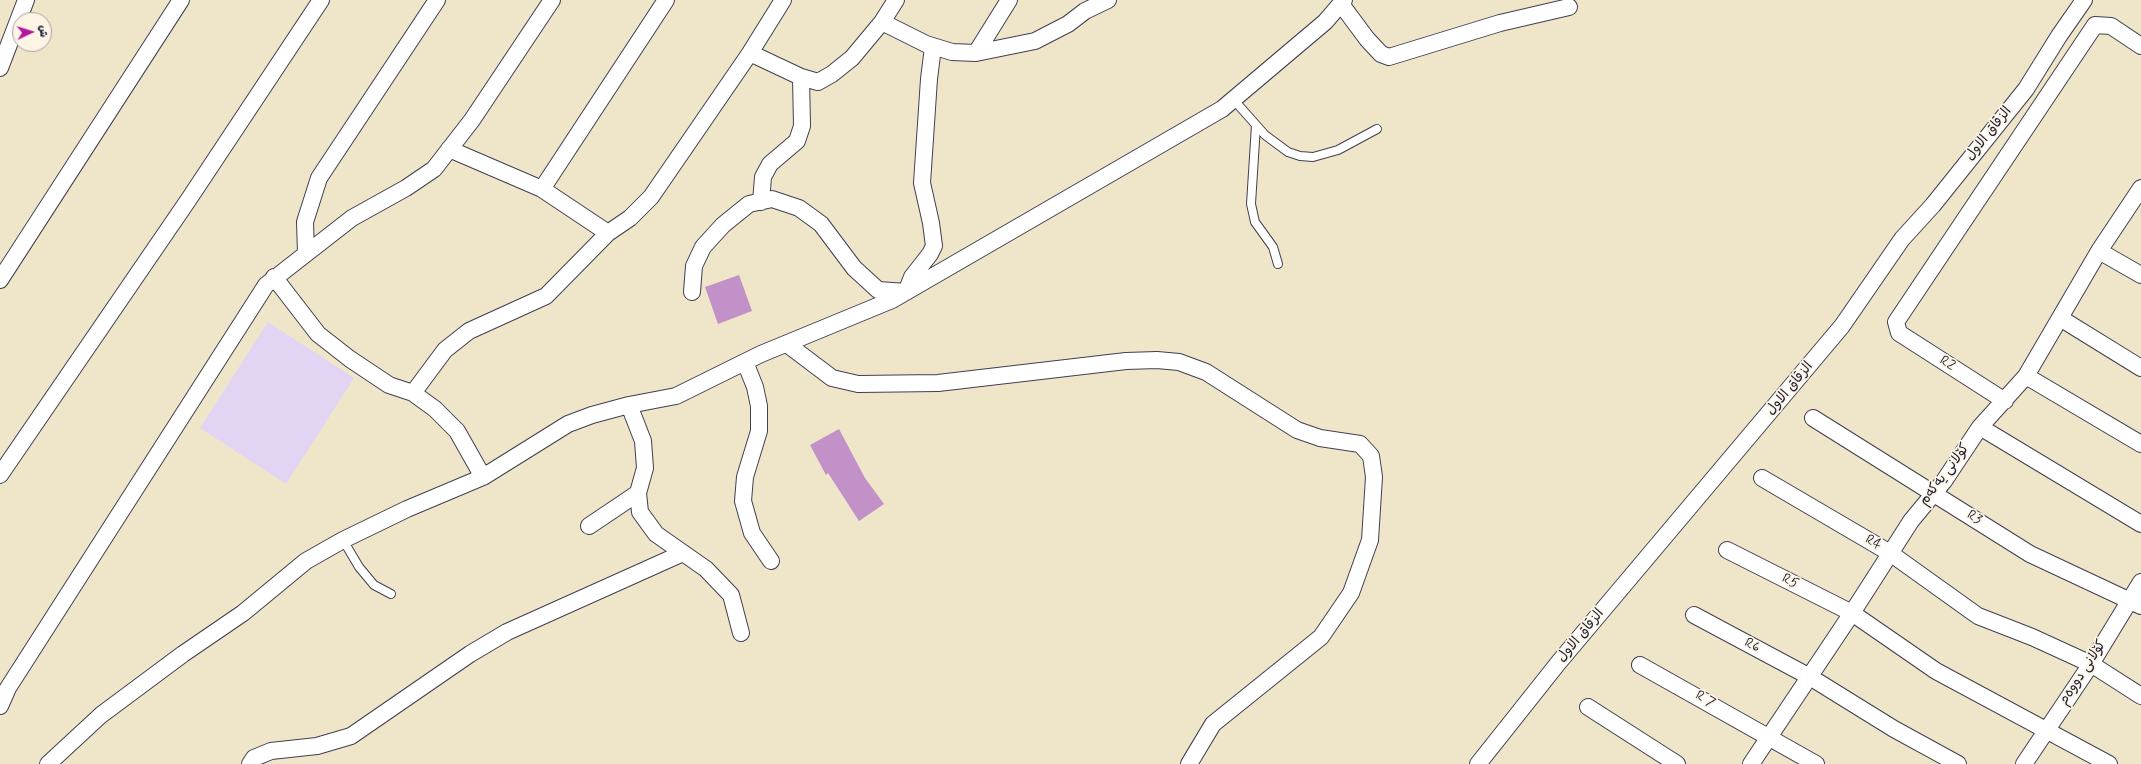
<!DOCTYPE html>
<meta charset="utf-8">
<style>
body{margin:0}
#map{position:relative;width:2141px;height:764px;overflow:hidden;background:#efe6c9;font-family:Mynerve,"Playpen Sans Arabic",sans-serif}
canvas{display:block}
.north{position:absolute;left:12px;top:12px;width:40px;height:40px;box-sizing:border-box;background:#fcf5e5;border:1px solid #a5a1a1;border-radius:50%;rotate:86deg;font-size:11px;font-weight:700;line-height:16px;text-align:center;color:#22223b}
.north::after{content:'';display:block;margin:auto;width:14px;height:18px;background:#b5179e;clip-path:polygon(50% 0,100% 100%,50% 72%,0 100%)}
</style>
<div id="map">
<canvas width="2141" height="764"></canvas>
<div class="north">ش</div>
</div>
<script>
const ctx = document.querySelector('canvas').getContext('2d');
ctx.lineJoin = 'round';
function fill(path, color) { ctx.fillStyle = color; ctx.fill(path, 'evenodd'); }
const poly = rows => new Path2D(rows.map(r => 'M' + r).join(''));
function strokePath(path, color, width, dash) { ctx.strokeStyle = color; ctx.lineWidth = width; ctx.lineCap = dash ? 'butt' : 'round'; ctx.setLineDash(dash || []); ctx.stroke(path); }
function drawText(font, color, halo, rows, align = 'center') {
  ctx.font = font + ' Mynerve,"Playpen Sans Arabic",sans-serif'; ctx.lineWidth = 3.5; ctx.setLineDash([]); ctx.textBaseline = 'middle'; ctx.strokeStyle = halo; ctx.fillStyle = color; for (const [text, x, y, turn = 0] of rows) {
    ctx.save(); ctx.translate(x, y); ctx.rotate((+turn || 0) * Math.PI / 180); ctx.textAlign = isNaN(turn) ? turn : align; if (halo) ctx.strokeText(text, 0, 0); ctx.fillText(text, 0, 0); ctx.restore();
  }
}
const built = poly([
 [268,322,354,378,286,484,200,428]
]);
const building = poly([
 [739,275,752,311,718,324,705,287],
 [839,429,865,478,884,504,859,521,828,473,826,475,810,445]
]);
const service = poly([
 [1233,99,1265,135,1288,152,1300,156,1313,157,1338,150,1377,129],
 [1256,125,1251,204,1255,222,1273,247,1278,264],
 [343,540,359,567,374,585,391,594]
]);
const minor = poly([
 [1341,4,1367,39,1381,54,1389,57,1500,23,1569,7],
 [882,22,926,44,952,52,976,53,1035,41,1068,24,1085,11,1108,0],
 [750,53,801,77,818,82,832,74,852,58,882,22,896,0],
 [976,53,1009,0],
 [0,68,26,0],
 [449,149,542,189,608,233],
 [542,189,666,0],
 [761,202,763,177,770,164,797,141,802,126,801,77],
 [2099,251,2141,275],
 [306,253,305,222,319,178,437,0],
 [274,277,318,334,350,359,389,385,413,393,435,409,457,431,483,477],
 [0,280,181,0],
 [692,292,694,266,703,247,723,225,749,204,772,199,799,208,821,224,854,268,878,290,906,292,912,277,930,254,934,246,931,223,922,183,929,79,933,47],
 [2060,318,2141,368],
 [787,344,832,378,858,384,938,383,1126,361,1157,360,1179,362,1206,372,1297,430,1320,438,1360,444,1371,456,1374,477,1370,540,1351,593,1321,637,1213,724,1189,764],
 [745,362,755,387,759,406,759,431,745,477,743,501,752,533,771,561],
 [2026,376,2141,444],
 [413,393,445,350,469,331,546,296,608,233,630,218,651,197,750,53,783,0],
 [2005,401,1899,333,1896,322,2095,25,2111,26,2141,46],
 [629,405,643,441,645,468,638,493,640,512,656,534,706,569,731,595,741,633],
 [1813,418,2030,554,2141,606],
 [1980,427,2141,524],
 [0,475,189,199,321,0],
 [1762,478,1890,553,1978,616,2032,637,2091,664,2141,696],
 [589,526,638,493],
 [1727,550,1852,613,1936,671,2109,764],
 [1694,615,1810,677,1894,729,1958,764],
 [1640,665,1816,764],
 [0,706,8,688,266,285,352,218,406,188,434,169,472,120,552,0],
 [1588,707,1677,764],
 [48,764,101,715,183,654,243,613,306,561,343,540,407,509,483,477,568,424,592,415,629,405,676,396,761,354,892,300,1222,109,1325,22,1344,0],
 [250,764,254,758,271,751,317,746,351,736,470,654,507,632,683,553],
 [1478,764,1559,662,1842,326,1902,239,1933,205,2026,89,2059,36,2084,0],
 [1751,764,1852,613,1911,521,1944,481,1980,427,2026,376,2099,251,2141,188],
 [2024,764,2091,664,2141,582]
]);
const streetNames = [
 ["الزقاق الاول",1989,134,-51],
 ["R2",1947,364,33],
 ["الزقاق الاول",1790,389,-50],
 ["کۆلانی یەکەم",1945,475,-53],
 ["R3",1974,518,32],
 ["R4",1873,543,30],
 ["R5",1790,582,27],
 ["الزقاق الاول",1581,636,-50],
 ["R6",1752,646,28],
 ["کۆلانی دووەم",2083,673,-57],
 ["R 7",1705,700,29]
];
fill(built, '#e2d4f3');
fill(building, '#c291c7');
strokePath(service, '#413f50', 10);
strokePath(minor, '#413f50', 18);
strokePath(service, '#fff', 8);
strokePath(minor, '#fff', 16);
drawText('14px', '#22223b', '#fcf5e5', streetNames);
</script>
